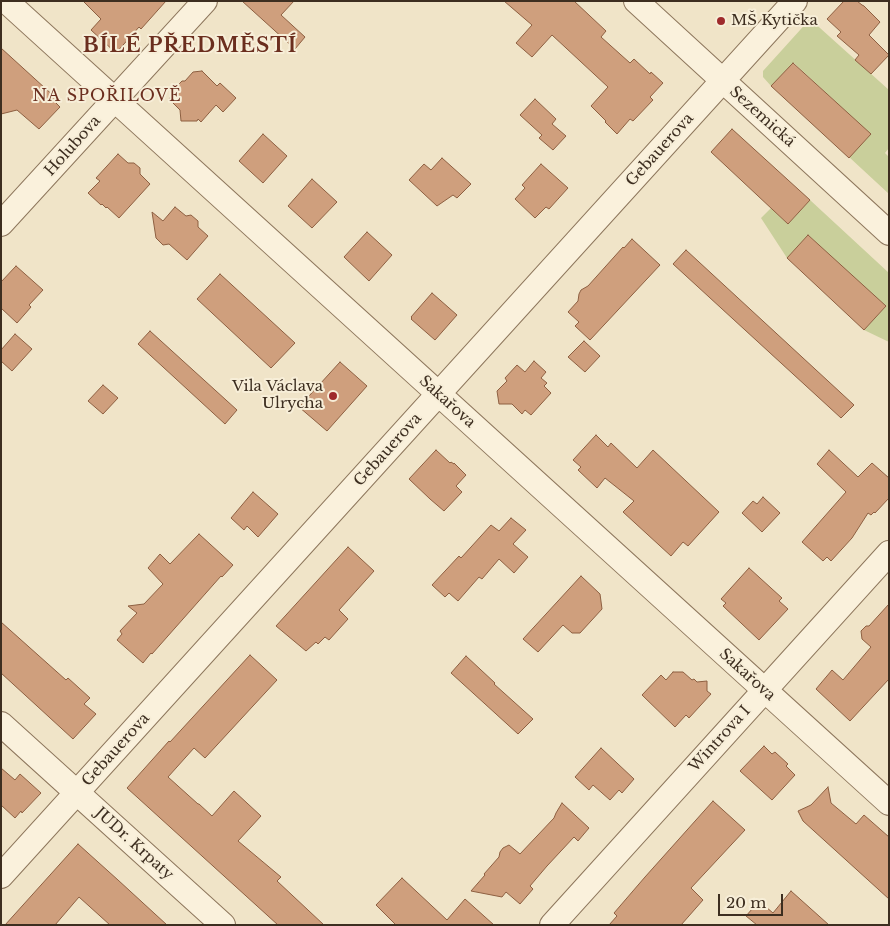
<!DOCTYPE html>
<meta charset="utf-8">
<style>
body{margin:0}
#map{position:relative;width:890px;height:926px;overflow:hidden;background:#f0e4c8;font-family:"Libre Baskerville",serif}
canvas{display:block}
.frame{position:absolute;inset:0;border:2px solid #3d2e20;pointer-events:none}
.scale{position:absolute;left:718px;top:894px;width:65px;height:22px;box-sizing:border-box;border:2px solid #3d2e20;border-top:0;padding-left:6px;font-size:15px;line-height:18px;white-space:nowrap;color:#3d2e20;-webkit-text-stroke:4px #f7eed8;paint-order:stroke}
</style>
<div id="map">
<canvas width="890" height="926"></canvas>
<div class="frame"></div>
<div class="scale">20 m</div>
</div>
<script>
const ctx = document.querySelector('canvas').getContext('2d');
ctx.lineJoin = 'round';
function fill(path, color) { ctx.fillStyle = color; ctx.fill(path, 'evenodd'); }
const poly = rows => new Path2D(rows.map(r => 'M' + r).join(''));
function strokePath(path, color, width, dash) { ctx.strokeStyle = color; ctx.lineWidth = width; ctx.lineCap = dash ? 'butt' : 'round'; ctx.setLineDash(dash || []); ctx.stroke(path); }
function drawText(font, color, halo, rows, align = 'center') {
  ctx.font = font + ' "Libre Baskerville",serif'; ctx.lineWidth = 4; ctx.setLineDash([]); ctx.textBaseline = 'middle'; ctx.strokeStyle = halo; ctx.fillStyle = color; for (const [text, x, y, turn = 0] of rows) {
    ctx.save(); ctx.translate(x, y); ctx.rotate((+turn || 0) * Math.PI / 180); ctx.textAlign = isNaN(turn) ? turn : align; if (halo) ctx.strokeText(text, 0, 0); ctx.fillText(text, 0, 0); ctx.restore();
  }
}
const green = poly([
 [810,19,889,90,889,148,885,153,889,157,889,194,849,157,870,134,794,63,771,86,763,77,763,71],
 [810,200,889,273,889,342,864,330,885,307,808,235,787,258,761,218,771,208,788,224]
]);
const building = poly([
 [83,1,166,1,141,29,139,27,116,53,91,30,101,19,83,1],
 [242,1,294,1,281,15,305,37,295,49,242,1],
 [504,1,574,1,606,31,601,37,630,63,634,59,650,74,651,72,663,83,650,97,653,100,633,121,630,119,617,134,605,122,606,121,591,106,608,87,552,35,532,57,516,43,532,25,504,1],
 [844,1,857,1,862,5,864,6,880,22,869,35,889,55,871,74,855,60,859,55,837,36,841,32,827,19,844,1],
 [1,48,57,99,55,102,60,107,39,129,17,110,1,114,1,48],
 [793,63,871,134,849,158,771,86,793,63],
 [202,71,217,86,220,83,236,98,223,112,216,105,201,122,198,119,197,121,181,121,180,110,169,99,177,89,177,86,182,81,185,81,193,72,202,71],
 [535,99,556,119,552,124,566,136,553,150,539,138,542,135,520,115,535,99],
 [732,129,810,200,788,224,711,152,732,129],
 [263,134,287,156,263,183,239,161,263,134],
 [118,154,128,163,134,163,140,168,140,174,150,184,119,218,107,207,106,208,102,204,101,205,88,193,100,181,96,178,118,154],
 [442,158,471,184,457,198,453,195,437,206,409,180,424,164,431,170,442,158],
 [541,164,568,188,549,209,546,207,535,218,515,199,525,188,522,185,541,164],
 [312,179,337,202,312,228,288,206,312,179],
 [175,207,186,216,191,215,198,221,198,227,208,236,187,260,169,244,163,245,156,238,152,212,163,221,175,207],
 [367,232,392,255,369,281,344,257,367,232],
 [808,235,886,306,864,330,787,258,808,235],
 [632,239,660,265,590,340,575,326,579,322,568,312,578,301,579,294,581,290,588,286,623,247,624,248,632,239],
 [686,250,854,405,841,418,673,264,686,250],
 [16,266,43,290,29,305,31,307,17,323,1,308,1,282,16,266],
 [220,274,295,343,271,368,197,299,220,274],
 [432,293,457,315,435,340,411,319,412,318,411,317,432,293],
 [150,331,237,410,225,424,138,344,150,331],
 [15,334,32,349,12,371,1,361,1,350,15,334],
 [584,341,600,356,585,372,568,357,584,341],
 [534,361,546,372,541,378,547,383,544,386,551,393,531,415,525,410,522,414,512,404,499,404,497,391,507,381,505,378,517,365,525,372,534,361],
 [340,362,367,386,327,431,299,407,340,362],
 [103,385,118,398,103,414,88,401,103,385],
 [596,435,608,447,611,443,637,468,653,450,719,512,688,546,683,542,671,556,623,512,634,501,605,478,597,488,578,470,581,467,573,460,596,435],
 [436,450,450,463,451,462,454,464,454,463,466,475,456,486,462,492,444,511,430,499,409,479,436,450],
 [829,450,858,477,872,463,889,478,889,498,875,513,874,512,871,515,868,513,852,538,831,561,827,557,823,561,802,542,846,492,817,464,829,450],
 [253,492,278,514,258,537,247,526,244,530,231,518,253,492],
 [763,497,780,513,762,532,742,513,753,501,757,504,763,497],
 [511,518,526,530,513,544,528,557,514,573,499,559,482,579,479,577,458,601,449,593,445,597,432,585,459,556,461,558,491,525,499,531,511,518],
 [199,534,233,565,222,577,221,576,152,654,151,653,143,663,117,640,122,634,120,631,137,613,128,606,144,604,163,584,148,568,160,554,170,564,199,534],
 [348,547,374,571,339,610,348,619,329,640,325,637,318,644,316,642,306,651,276,626,348,547],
 [749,568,782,598,779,601,788,609,759,640,723,606,726,603,721,599,749,568],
 [581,576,600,594,602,609,580,633,572,633,563,625,538,652,523,639,581,576],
 [889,604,889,679,850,721,816,689,832,670,843,680,871,647,862,639,861,631,866,626,869,626,889,604],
 [1,622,66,680,68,678,90,698,84,704,96,714,73,739,1,673,1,622],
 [250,655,277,680,205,758,194,748,168,777,198,804,199,804,212,816,234,791,261,816,238,841,281,877,277,881,324,925,278,925,127,788,169,741,170,742,250,655],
 [466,656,495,683,494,684,533,719,518,734,451,673,466,656],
 [673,672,683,672,692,680,694,679,697,682,707,681,707,691,711,694,689,718,686,715,675,727,642,695,661,675,666,680,673,672],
 [764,746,772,754,775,752,788,764,786,766,795,775,772,800,740,771,764,746],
 [601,748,634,779,622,793,619,790,610,800,593,785,589,790,575,777,601,748],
 [1,768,15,780,20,774,41,793,22,813,21,811,15,818,1,805,1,768],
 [828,787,831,803,856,824,864,815,889,837,889,899,803,821,798,811,811,805,828,787],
 [713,801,745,830,691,888,703,900,681,925,609,925,617,916,614,913,645,877,713,801],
 [562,803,589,828,578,841,574,837,547,866,530,886,533,889,520,904,506,892,502,897,471,891,485,875,484,874,499,857,500,852,503,848,509,845,520,854,554,818,556,813,562,803],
 [78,844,118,880,167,925,110,925,79,897,55,925,5,925,78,844],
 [402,878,447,920,465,899,494,925,396,925,376,905,402,878],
 [791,891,829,925,757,925,746,916,759,901,773,913,791,891]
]);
const minor = poly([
 [6,1,889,803],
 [636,1,889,233],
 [1,224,205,1],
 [1,724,223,925],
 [1,876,795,1],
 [552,925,889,553]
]);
const markers = [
 [721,21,5,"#9e2a2b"],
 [333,396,5,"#9e2a2b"]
];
const poiNames = [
 ["MŠ Kytička",731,21],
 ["Vila Václava",323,387,"right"],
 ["Ulrycha",323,404,"right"]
];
const streetNames = [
 ["Sezemická",762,117,42],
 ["Holubova",73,146,-48],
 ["Gebauerova",660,150,-48],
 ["Sakařova",447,402,42],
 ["Gebauerova",388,450,-48],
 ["Sakařova",747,675,42],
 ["Wintrova I",720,739,-48],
 ["Gebauerova",116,750,-48],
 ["JUDr. Krpaty",134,844,42]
];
const neighbourhoodNames = [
 ["NA SPOŘILOVĚ",107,96]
];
const districtNames = [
 ["BÍLÉ PŘEDMĚSTÍ",190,46]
];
fill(green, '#c9cf9b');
fill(building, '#cf9f7d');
strokePath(building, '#8d5f41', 1);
strokePath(minor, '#8d765c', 26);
strokePath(minor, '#faf1dc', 24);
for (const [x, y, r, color] of markers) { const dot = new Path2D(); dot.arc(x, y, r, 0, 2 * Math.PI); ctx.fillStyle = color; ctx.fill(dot); strokePath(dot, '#f7eed8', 2); }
drawText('15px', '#3d2e20', '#f7eed8', poiNames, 'left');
drawText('15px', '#3d2e20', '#f7eed8', streetNames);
ctx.letterSpacing = '1px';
drawText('16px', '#6b2e1e', '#f7eed8', neighbourhoodNames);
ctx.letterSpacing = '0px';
ctx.letterSpacing = '1px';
drawText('bold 20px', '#6b2e1e', '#f7eed8', districtNames);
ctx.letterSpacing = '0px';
</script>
